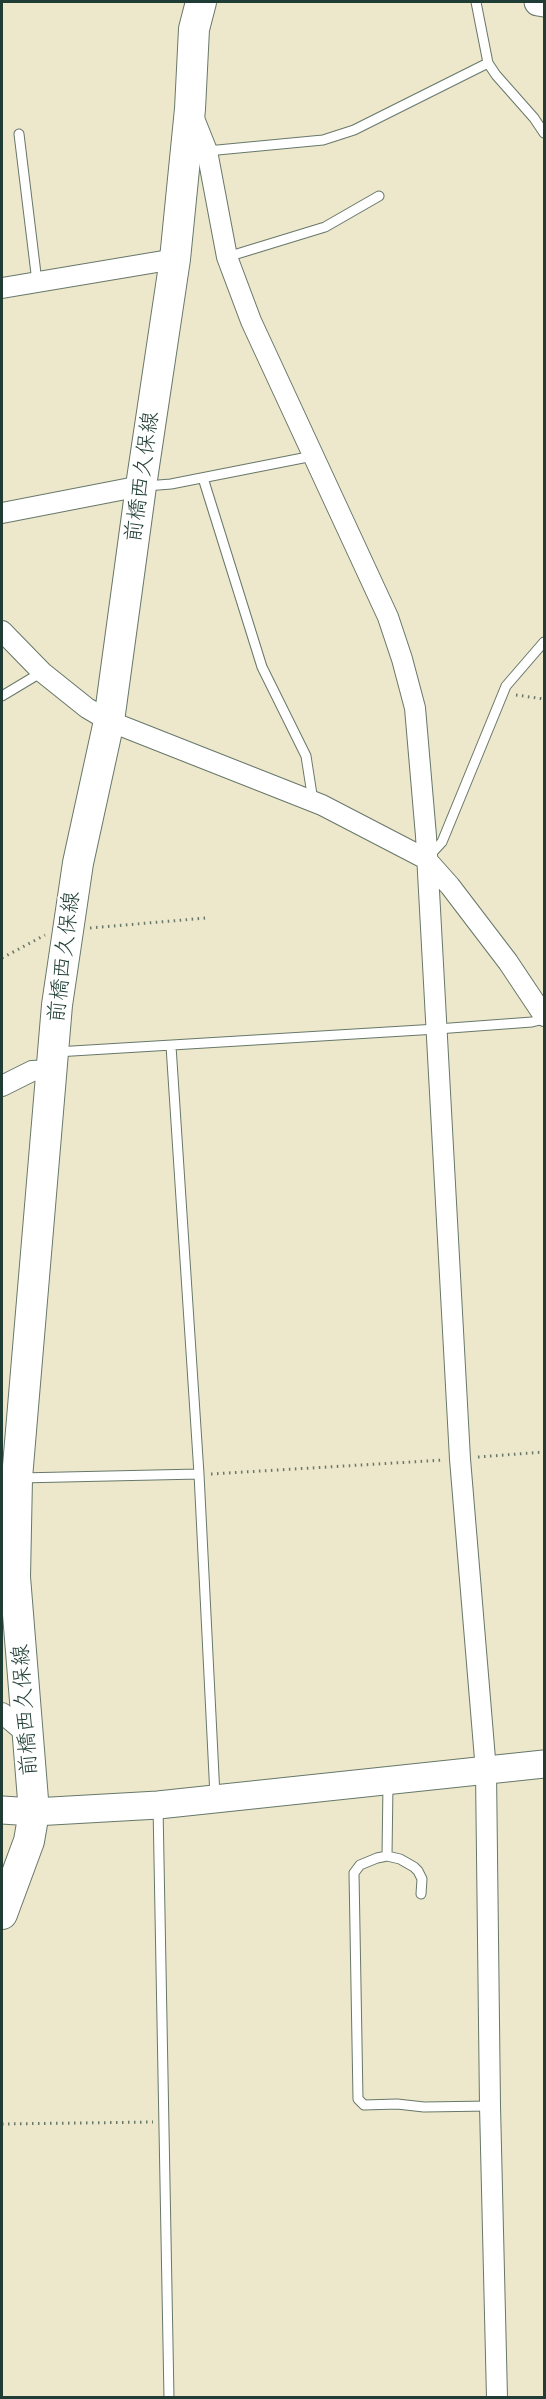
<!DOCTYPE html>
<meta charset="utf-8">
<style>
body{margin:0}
#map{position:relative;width:546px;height:2399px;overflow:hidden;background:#ede7cb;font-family:Sriracha,sans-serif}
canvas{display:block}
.frame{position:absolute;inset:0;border:3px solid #1f3d34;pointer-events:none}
</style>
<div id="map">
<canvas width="546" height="2399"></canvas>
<div class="frame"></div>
</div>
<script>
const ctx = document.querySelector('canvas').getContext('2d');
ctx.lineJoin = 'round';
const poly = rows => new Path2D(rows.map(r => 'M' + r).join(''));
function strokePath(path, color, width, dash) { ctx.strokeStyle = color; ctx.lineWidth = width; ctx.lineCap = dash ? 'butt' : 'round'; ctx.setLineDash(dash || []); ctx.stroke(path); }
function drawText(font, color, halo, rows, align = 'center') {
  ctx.font = font + ' Sriracha,"Klee One",sans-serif'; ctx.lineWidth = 5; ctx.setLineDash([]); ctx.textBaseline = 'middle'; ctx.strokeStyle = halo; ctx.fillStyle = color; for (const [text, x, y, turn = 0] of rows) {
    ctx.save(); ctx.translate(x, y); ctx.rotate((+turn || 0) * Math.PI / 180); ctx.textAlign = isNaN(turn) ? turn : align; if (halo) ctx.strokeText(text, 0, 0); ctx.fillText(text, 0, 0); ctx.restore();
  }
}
const path = poly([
 [516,695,544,699],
 [90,928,206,918],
 [2,958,45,935],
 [478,1457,544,1452],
 [211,1474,444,1460],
 [2,2124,153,2122]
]);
const lane = poly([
 [476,2,488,63,496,75,534,118,544,133],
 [19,134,37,282],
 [207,151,323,140,354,130,488,63],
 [227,257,325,227,379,196],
 [203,478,262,667,306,756,313,801],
 [146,486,171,484,313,456],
 [2,696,42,672],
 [430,855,442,842,506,686,544,642],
 [171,1046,199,1474,215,1796],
 [56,1052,437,1029,532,1022,544,1019],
 [20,1478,199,1474],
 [158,1806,169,2398],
 [387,1856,388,1784],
 [421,1894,422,1879,418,1871,414,1867,400,1859,387,1856,377,1858,360,1865,354,1873,358,2099,364,2105,397,2104,424,2107,490,2106]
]);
const street = poly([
 [191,111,207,151,227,257,251,321,388,617,402,659,415,708,426,836,460,1459,486,1771,490,2106,497,2398],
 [2,288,175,259],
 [2,513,141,486],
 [2,631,42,672,87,708,109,721,322,805,426,859,450,886,508,962,544,1016],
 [2,1086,32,1071,53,1070],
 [2,1713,27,1734]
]);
const secondary = poly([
 [538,2,544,3],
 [2,1810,34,1812,158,1805,544,1764]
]);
const primary = poly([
 [2,1914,29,1841,34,1812,15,1577,17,1478,57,1005,78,863,109,721,141,486,175,259,190,109,194,29,201,2]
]);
const streetNames = [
 ["前橋西久保線",143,477,-82],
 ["前橋西久保線",65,957,-83],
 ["前橋西久保線",26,1710,-94]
];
strokePath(lane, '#677869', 11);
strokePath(street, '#677869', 22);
strokePath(secondary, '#677869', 29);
strokePath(primary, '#677869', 32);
strokePath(path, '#677869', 3, [1.5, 4.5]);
strokePath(lane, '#fff', 9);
strokePath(street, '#fff', 20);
strokePath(secondary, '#fff', 27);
strokePath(primary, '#fff', 30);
drawText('22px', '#1f3d34', '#fff', streetNames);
</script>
